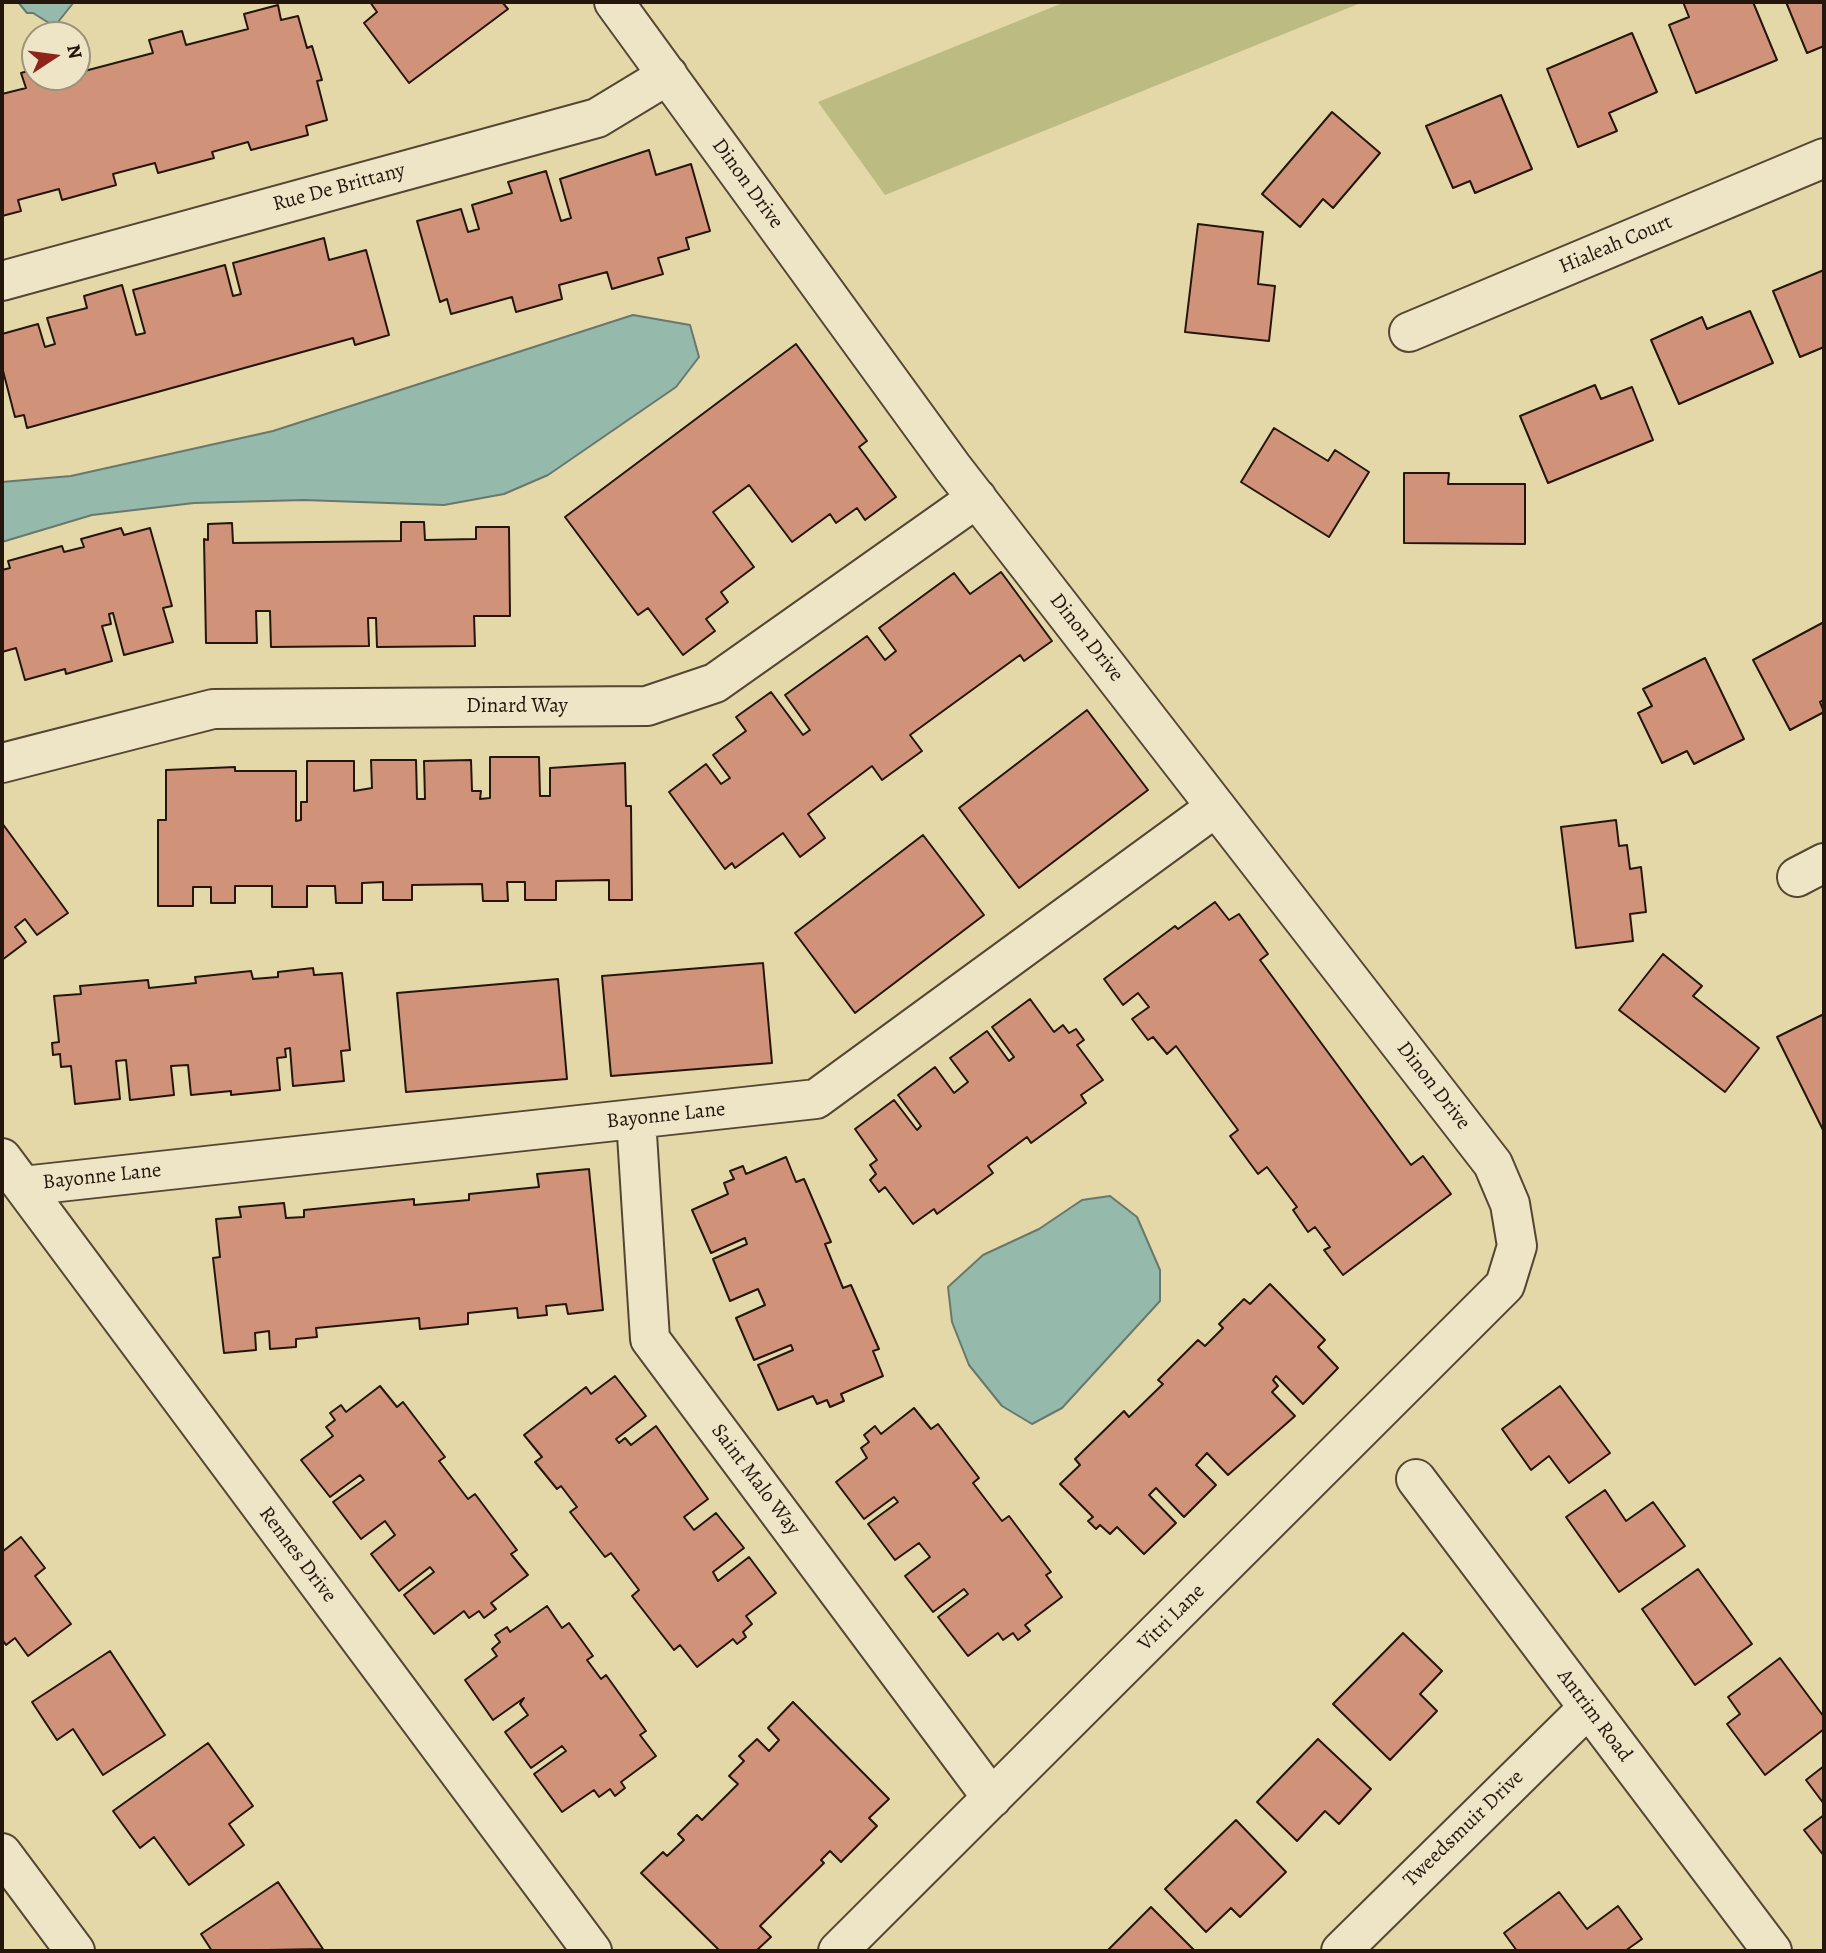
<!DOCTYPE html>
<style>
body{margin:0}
#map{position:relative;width:1826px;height:1953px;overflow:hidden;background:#e4d7a8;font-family:Alegreya,serif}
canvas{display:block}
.frame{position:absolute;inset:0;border:4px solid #25160d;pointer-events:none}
.north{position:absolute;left:21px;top:21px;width:70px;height:70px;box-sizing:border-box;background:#ede5c6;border:2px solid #9d927c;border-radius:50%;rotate:77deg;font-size:19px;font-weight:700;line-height:28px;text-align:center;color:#25160d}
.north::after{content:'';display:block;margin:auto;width:24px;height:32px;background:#8f2418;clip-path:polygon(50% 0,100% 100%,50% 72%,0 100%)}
</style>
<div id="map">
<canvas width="1826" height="1953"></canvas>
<div class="frame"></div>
<div class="north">N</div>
</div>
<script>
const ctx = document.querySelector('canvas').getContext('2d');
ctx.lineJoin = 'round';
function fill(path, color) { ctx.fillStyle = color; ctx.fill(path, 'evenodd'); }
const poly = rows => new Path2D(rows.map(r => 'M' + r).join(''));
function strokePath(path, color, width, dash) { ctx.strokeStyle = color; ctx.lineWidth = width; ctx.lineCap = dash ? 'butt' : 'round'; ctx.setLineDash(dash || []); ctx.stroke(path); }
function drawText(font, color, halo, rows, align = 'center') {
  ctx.font = font + ' Alegreya,serif'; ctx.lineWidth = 7; ctx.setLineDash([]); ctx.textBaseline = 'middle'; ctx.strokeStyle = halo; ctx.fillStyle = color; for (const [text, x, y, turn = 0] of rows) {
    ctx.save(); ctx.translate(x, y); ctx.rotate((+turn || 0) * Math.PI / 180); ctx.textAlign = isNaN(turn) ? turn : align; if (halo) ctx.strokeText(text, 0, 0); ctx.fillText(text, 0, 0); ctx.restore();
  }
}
const green = poly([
 [1065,2,1363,2,885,195,818,102]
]);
const water = poly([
 [18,2,74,2,58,22,49,23,33,13,27,13,18,2],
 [633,315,690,325,699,357,676,387,548,475,504,494,444,505,304,500,194,503,92,515,2,542,2,482,71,476,273,431,633,315],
 [1110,1196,1137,1217,1160,1270,1160,1301,1062,1408,1032,1424,1002,1406,969,1365,952,1322,948,1287,983,1255,1039,1229,1082,1200,1110,1196]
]);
const building = poly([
 [370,2,502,2,508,9,409,83,364,23,377,12,370,2],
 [1683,2,1753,2,1777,60,1696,93,1669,25,1689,17,1683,2],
 [1786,2,1824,2,1824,46,1807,53,1786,2],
 [278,5,281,20,298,16,307,48,312,46,322,80,317,81,327,120,306,126,308,135,251,150,248,142,212,152,214,158,158,173,155,163,113,174,116,185,62,200,59,189,18,200,21,211,2,216,2,94,26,88,21,73,35,69,35,77,77,77,77,73,153,53,149,40,182,31,186,45,248,29,244,14,278,5],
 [1632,33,1657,92,1609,113,1617,131,1578,147,1547,69,1632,33],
 [1501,95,1532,169,1475,193,1470,181,1453,188,1426,126,1501,95],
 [1332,112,1380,153,1333,208,1323,199,1300,227,1262,194,1332,112],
 [649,150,656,175,691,164,710,231,686,238,689,249,658,258,663,274,612,289,607,272,559,285,562,299,516,312,512,297,451,314,447,299,440,302,417,221,461,209,468,232,479,229,472,205,512,193,508,182,546,171,561,221,571,218,560,179,649,150],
 [1198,224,1263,232,1258,284,1275,286,1269,341,1185,332,1198,224],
 [324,238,329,260,366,250,389,335,355,345,353,338,27,428,24,415,15,417,2,367,2,334,38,324,45,347,55,344,47,318,87,308,84,296,122,285,136,335,145,333,133,290,225,265,233,296,241,294,233,263,324,238],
 [1824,270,1824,347,1800,357,1773,291,1824,270],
 [1750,311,1773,363,1679,404,1651,340,1702,317,1707,329,1750,311],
 [796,344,867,441,859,447,896,497,865,520,857,508,836,523,830,514,792,542,749,485,713,512,754,567,721,592,728,602,706,619,715,631,683,655,648,608,638,615,565,517,796,344],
 [1595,385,1601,399,1632,387,1653,440,1548,483,1520,416,1595,385],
 [1274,428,1328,461,1335,450,1369,472,1329,537,1241,482,1274,428],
 [1404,473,1449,473,1448,484,1525,484,1525,544,1404,543,1404,473],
 [401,522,424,522,425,540,476,539,476,527,509,527,510,616,474,616,475,646,377,647,376,618,368,618,369,646,271,647,270,611,256,611,257,643,206,643,204,539,208,540,208,524,232,523,233,543,401,541,401,522],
 [121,528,124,535,150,528,172,606,163,608,173,642,124,655,113,613,109,614,111,624,102,626,112,661,66,674,65,669,25,680,16,648,2,652,2,570,10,568,8,561,62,546,64,552,84,547,81,539,121,528],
 [1001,572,1052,641,1024,661,1020,655,910,735,922,751,882,780,872,766,808,814,825,838,800,857,783,833,735,868,732,863,725,869,669,792,706,764,721,784,730,778,713,755,746,731,736,717,771,692,803,735,810,730,785,695,867,636,885,660,896,651,879,628,954,573,970,594,1001,572],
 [1824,622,1824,700,1820,702,1824,712,1790,730,1753,660,1824,622],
 [1705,658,1744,739,1694,764,1687,751,1662,763,1638,713,1652,706,1643,689,1705,658],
 [1087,710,1148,790,1019,888,959,808,1087,710],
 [490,757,539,757,540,796,550,796,550,768,625,763,626,806,631,806,632,900,609,900,609,880,556,881,556,900,525,900,525,882,507,882,508,901,483,901,482,884,412,885,412,900,383,900,383,882,362,883,362,903,336,903,335,886,307,886,307,907,272,907,272,886,235,886,235,903,211,903,211,887,193,887,193,906,158,906,158,820,166,820,166,770,235,767,235,771,296,771,296,821,301,820,301,802,307,802,307,761,354,761,354,791,372,788,371,760,416,760,417,799,425,799,424,761,471,760,472,791,481,791,480,799,490,798,490,757],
 [1616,820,1619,846,1627,845,1630,869,1641,867,1646,912,1630,914,1633,941,1576,948,1561,827,1616,820],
 [2,823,68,913,37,935,25,919,15,927,26,942,2,960,2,823],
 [923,835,984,915,855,1013,795,933,923,835],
 [1215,902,1229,920,1239,914,1268,954,1260,960,1411,1165,1423,1156,1451,1194,1343,1275,1324,1250,1330,1247,1315,1227,1308,1232,1293,1210,1297,1207,1267,1167,1258,1174,1230,1136,1238,1130,1176,1046,1167,1054,1153,1037,1148,1040,1132,1019,1149,1007,1138,993,1123,1005,1104,979,1175,926,1178,929,1215,902],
 [1663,954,1702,986,1693,996,1759,1048,1725,1092,1619,1010,1663,954],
 [763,963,772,1063,611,1076,602,976,763,963],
 [313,968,314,975,342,973,350,1050,341,1051,344,1081,293,1086,290,1048,285,1049,286,1057,277,1058,280,1090,231,1095,231,1091,191,1095,188,1065,171,1066,174,1095,130,1100,126,1060,116,1061,120,1099,75,1104,71,1066,61,1067,60,1054,53,1055,52,1043,59,1042,54,996,81,994,80,986,148,980,149,988,196,983,195,977,251,971,253,979,278,977,278,972,313,968],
 [558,979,567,1079,406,1092,397,993,558,979],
 [1030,999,1054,1032,1063,1025,1069,1033,1076,1029,1084,1040,1077,1045,1103,1080,1081,1095,1086,1103,1031,1143,1027,1137,988,1166,993,1173,937,1214,934,1209,913,1224,885,1187,879,1192,870,1180,876,1174,870,1165,877,1160,855,1129,894,1100,917,1130,921,1126,898,1095,935,1067,954,1093,968,1082,950,1058,987,1031,1009,1061,1014,1057,992,1027,1030,999],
 [1824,1014,1824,1132,1777,1037,1824,1014],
 [786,1157,796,1182,804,1179,831,1242,825,1244,843,1288,851,1285,879,1349,873,1351,883,1376,841,1394,844,1401,830,1407,827,1400,817,1404,813,1396,778,1410,758,1365,793,1350,791,1345,754,1360,736,1318,765,1305,758,1289,730,1301,713,1259,747,1244,745,1238,711,1253,692,1210,728,1194,724,1183,734,1179,730,1171,743,1166,746,1174,786,1157],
 [589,1169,603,1310,568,1314,566,1304,546,1306,547,1315,518,1318,517,1308,468,1313,468,1324,420,1329,419,1318,316,1328,317,1337,296,1339,296,1347,270,1349,269,1331,255,1333,256,1350,224,1353,213,1258,220,1257,216,1219,241,1217,239,1207,284,1203,286,1218,304,1217,304,1210,414,1199,414,1205,469,1200,469,1194,539,1187,537,1174,589,1169],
 [1270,1284,1325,1340,1318,1347,1338,1368,1303,1404,1276,1376,1273,1380,1278,1386,1272,1392,1295,1416,1228,1475,1207,1453,1196,1465,1216,1485,1184,1517,1156,1488,1149,1495,1176,1523,1144,1554,1117,1527,1110,1534,1100,1525,1096,1529,1088,1521,1093,1517,1060,1484,1080,1465,1075,1459,1124,1411,1129,1417,1163,1384,1158,1380,1198,1340,1205,1346,1223,1328,1219,1324,1244,1299,1250,1304,1270,1284],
 [615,1376,646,1416,616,1439,619,1443,625,1438,631,1445,656,1426,708,1499,684,1517,694,1530,716,1513,744,1548,713,1572,718,1581,749,1557,776,1593,746,1616,752,1624,743,1632,746,1637,737,1644,733,1639,697,1667,680,1645,674,1650,632,1596,639,1590,611,1553,605,1557,570,1512,577,1507,561,1486,557,1489,535,1462,542,1457,524,1435,586,1387,591,1394,615,1376],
 [380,1386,397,1407,403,1402,445,1457,439,1461,468,1499,475,1494,517,1550,511,1554,528,1575,491,1603,496,1609,484,1618,479,1611,469,1618,464,1611,434,1634,404,1595,434,1572,430,1567,399,1591,371,1554,395,1535,385,1521,361,1539,333,1502,364,1480,360,1475,330,1497,301,1460,333,1436,326,1427,335,1420,330,1413,341,1405,346,1412,380,1386],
 [1560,1386,1610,1453,1569,1483,1549,1456,1531,1470,1502,1429,1560,1386],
 [914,1408,931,1429,938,1424,979,1478,973,1483,1002,1521,1009,1516,1051,1572,1046,1575,1062,1597,1025,1625,1030,1631,1018,1640,1013,1633,1003,1640,998,1633,968,1656,938,1617,968,1594,964,1589,933,1612,905,1576,930,1557,919,1543,895,1560,868,1524,898,1502,894,1497,864,1519,836,1482,867,1458,861,1448,869,1442,864,1435,875,1426,881,1434,914,1408],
 [1605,1490,1626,1521,1653,1502,1685,1546,1619,1592,1566,1517,1605,1490],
 [21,1537,45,1568,35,1576,71,1624,28,1656,15,1638,6,1645,2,1639,2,1552,21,1537],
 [1698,1569,1752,1644,1695,1685,1642,1609,1698,1569],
 [547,1606,562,1628,569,1623,593,1656,587,1660,601,1679,606,1675,646,1731,640,1735,656,1756,621,1782,625,1788,615,1796,610,1789,599,1797,594,1790,562,1812,534,1774,566,1751,562,1746,531,1768,505,1732,528,1715,520,1704,524,1698,493,1720,465,1680,497,1656,492,1649,500,1642,495,1635,507,1627,510,1632,547,1606],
 [1403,1633,1442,1671,1420,1694,1437,1711,1390,1760,1333,1704,1403,1633],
 [110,1651,165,1735,103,1775,73,1729,57,1740,32,1702,110,1651],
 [1780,1658,1824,1717,1824,1729,1765,1775,1727,1724,1740,1714,1728,1697,1780,1658],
 [793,1702,889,1799,869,1818,877,1826,841,1862,830,1851,821,1860,824,1863,760,1926,771,1937,756,1951,720,1951,641,1873,663,1852,667,1856,684,1840,678,1834,697,1815,702,1820,738,1784,729,1776,744,1761,739,1756,757,1739,769,1751,779,1740,768,1728,793,1702],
 [1318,1739,1371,1789,1339,1824,1325,1811,1297,1841,1257,1802,1318,1739],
 [208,1743,253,1806,229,1824,244,1845,189,1885,154,1837,140,1848,113,1811,208,1743],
 [1824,1766,1824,1804,1806,1780,1824,1766],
 [1824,1815,1824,1856,1804,1830,1824,1815],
 [1236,1820,1286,1872,1240,1917,1231,1908,1206,1932,1165,1889,1236,1820],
 [278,1882,323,1949,212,1951,201,1934,278,1882],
 [1559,1892,1587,1929,1618,1906,1642,1939,1625,1951,1517,1951,1504,1933,1559,1892],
 [1151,1907,1195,1951,1107,1951,1151,1907]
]);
const minor = poly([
 [614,2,953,468,1493,1164,1510,1204,1517,1246,1505,1285,838,1951],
 [2,281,597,118,668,75],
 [1409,332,1824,158],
 [2,763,213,709,647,706,715,683,977,498],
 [1797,877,1824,863],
 [636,1119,650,1339,992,1798],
 [2,1158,592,1951],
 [23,1186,816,1099,1216,807],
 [1416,1479,1772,1951],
 [2,1853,75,1951],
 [1341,1951,1588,1708]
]);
const streetNames = [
 ["Dinon Drive",747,184,54],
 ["Rue De Brittany",339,188,-15],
 ["Hialeah Court",1616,245,-23],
 ["Dinon Drive",1086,638,52],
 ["Dinard Way",517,707],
 ["Dinon Drive",1433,1086,52],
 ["Bayonne Lane",666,1116,-6],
 ["Bayonne Lane",102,1177,-6],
 ["Saint Malo Way",755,1480,53],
 ["Rennes Drive",297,1555,53],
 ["Vitri Lane",1172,1618,-45],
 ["Antrim Road",1594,1716,53],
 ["Tweedsmuir Drive",1464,1829,-44]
];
fill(green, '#bcbc82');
fill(water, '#95b9ab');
strokePath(water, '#68786c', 2);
fill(building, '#d09279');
strokePath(building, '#25160d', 2);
strokePath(minor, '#554634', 42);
strokePath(minor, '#ede5c6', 38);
drawText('21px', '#25160d', '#ede5c6', streetNames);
</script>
